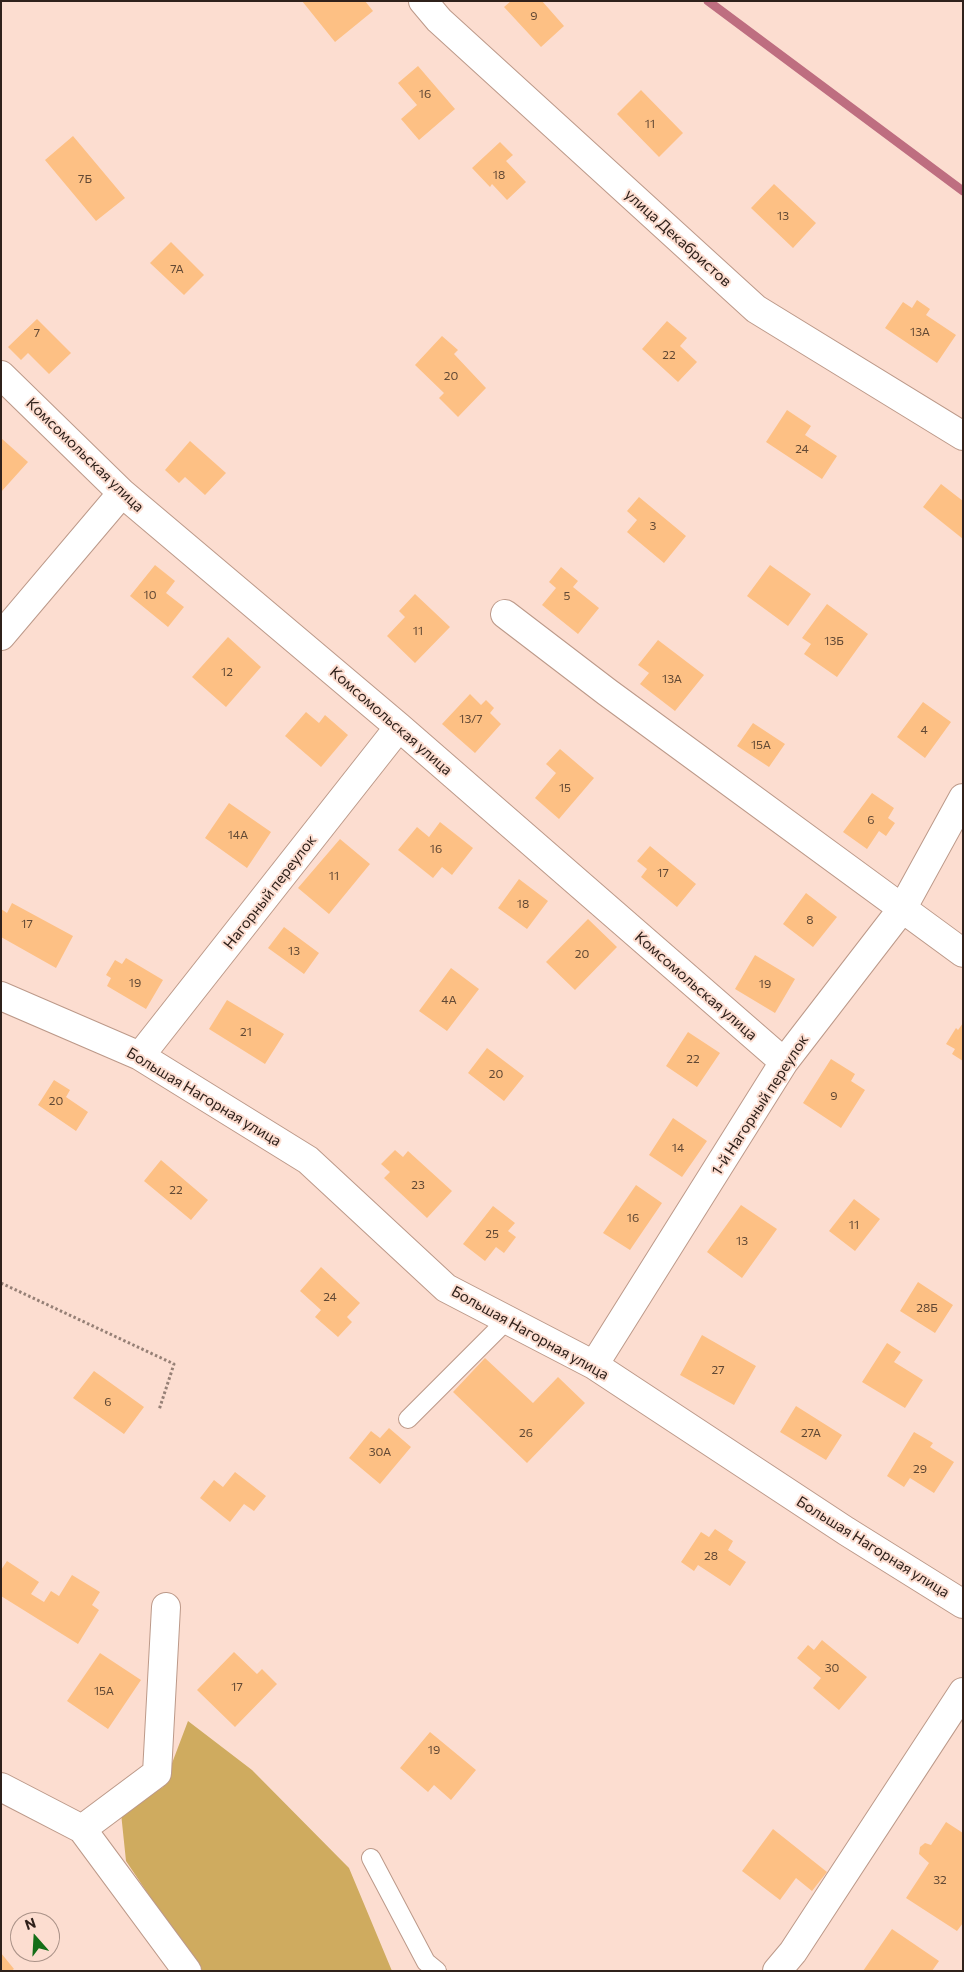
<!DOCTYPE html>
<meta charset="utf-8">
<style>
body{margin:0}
#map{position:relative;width:964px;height:1972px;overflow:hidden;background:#fcddd0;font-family:Commissioner,sans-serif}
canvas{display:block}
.frame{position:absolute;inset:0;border:2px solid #2f211b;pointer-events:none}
.north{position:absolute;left:10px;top:1912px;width:50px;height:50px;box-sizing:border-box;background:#fcddd0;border:1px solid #aa9288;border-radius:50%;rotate:341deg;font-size:14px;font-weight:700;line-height:20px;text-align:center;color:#2f211b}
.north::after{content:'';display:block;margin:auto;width:18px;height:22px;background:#156e18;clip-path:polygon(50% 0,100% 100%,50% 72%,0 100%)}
</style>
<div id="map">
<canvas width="964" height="1972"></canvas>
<div class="frame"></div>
<div class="north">N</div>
</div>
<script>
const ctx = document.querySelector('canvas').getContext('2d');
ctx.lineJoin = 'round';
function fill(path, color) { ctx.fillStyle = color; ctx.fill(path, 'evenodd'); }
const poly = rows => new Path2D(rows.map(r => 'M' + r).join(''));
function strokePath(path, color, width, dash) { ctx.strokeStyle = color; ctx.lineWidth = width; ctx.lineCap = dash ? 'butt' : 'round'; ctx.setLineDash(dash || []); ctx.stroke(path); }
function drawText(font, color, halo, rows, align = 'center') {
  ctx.font = font + ' Commissioner,sans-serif'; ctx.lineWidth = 4; ctx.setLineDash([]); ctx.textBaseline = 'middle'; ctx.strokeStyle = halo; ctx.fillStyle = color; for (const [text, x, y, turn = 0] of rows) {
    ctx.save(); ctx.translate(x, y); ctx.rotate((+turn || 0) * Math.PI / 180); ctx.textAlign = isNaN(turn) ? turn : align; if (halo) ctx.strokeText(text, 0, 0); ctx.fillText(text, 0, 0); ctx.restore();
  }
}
const forest = poly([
 [188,1721,252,1770,349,1868,392,1971,203,1971,181,1943,126,1861,121,1813,163,1787]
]);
const stream = poly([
 [708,1,963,191]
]);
const building = poly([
 [302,1,365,1,373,11,335,42],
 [511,1,542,1,564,26,541,47,504,7],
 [418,66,455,109,419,140,401,119,417,105,398,83],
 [641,90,683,133,659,157,617,114],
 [73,136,125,198,96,221,45,160],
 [500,142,513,155,506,161,526,182,507,200,492,184,490,187,472,168],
 [774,184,816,223,793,248,751,208],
 [171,242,204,275,184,295,150,263],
 [917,300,930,309,926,315,956,335,937,363,885,328,903,302,912,308],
 [37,319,71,353,49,374,28,353,21,360,8,347],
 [667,321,687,338,680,346,697,362,678,382,642,349],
 [442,336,458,350,454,354,486,388,458,417,439,398,444,393,415,365],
 [787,410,811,426,805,435,837,456,822,479,766,442],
 [1,438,28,462,1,492],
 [190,441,226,473,205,495,185,477,179,483,165,470],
 [941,484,963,501,963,539,923,507],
 [639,497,686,536,664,563,627,532,637,520,627,511],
 [155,565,175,581,166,593,184,607,168,627,130,596],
 [770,565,811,594,788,626,747,596],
 [561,567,578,581,573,587,599,608,578,634,542,605,556,588,549,582],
 [415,594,450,627,415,663,387,636,405,617,399,611],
 [827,604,868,634,837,677,804,654,811,644,802,638],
 [228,637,261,667,226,707,192,677],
 [658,640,704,675,675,711,640,684,649,673,638,665],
 [470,694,481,705,486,700,494,708,490,713,501,724,475,753,442,724],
 [923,702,951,722,925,758,897,737],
 [306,712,319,723,325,715,348,735,321,767,285,736],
 [753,723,785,744,769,767,737,746],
 [560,749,594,778,559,819,535,798,556,773,546,764],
 [872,793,894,808,888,818,895,823,886,836,879,831,867,849,843,832],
 [229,803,271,832,247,868,205,838],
 [440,822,473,848,452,875,442,867,433,878,398,850,417,827,429,837],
 [340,839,370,864,329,914,298,888],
 [650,846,696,884,677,907,641,877,647,869,637,861],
 [519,879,548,901,527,929,498,908],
 [806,893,837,917,813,947,783,924],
 [12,903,73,936,56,968,1,937,1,909,7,913],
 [588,919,617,947,575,990,546,962],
 [284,927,319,953,304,974,268,948],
 [755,955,795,979,775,1013,735,989],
 [126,958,163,980,146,1009,107,986,111,978,106,975,115,960,122,964],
 [451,968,479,989,447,1031,419,1011],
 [227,1000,284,1034,265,1064,209,1029],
 [963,1023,963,1061,952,1054,955,1049,946,1044,956,1028,958,1030],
 [688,1032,720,1053,697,1087,666,1066],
 [487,1048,524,1076,504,1101,468,1073],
 [831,1059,855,1074,851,1081,865,1090,841,1128,803,1103],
 [54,1080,70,1090,66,1097,88,1112,76,1131,38,1105],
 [673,1118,707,1141,682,1177,649,1155],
 [395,1150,403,1157,408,1151,452,1191,427,1218,384,1178,390,1172,381,1164],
 [161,1160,208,1200,191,1220,144,1181],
 [636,1185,662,1203,630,1250,603,1233],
 [854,1199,880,1219,855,1251,829,1231],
 [741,1205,777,1229,742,1278,707,1252],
 [493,1206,515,1223,508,1231,516,1237,504,1253,496,1247,485,1261,463,1244],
 [321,1267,360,1303,347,1317,352,1322,338,1337,315,1317,321,1310,300,1291],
 [918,1282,953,1305,935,1333,900,1311],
 [702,1335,756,1366,734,1405,680,1375],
 [887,1343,901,1352,894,1362,923,1380,905,1408,862,1382],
 [485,1358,533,1403,558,1377,585,1403,527,1463,453,1392],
 [94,1371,144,1407,124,1434,73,1398],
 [796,1406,842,1435,826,1460,780,1432],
 [389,1428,411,1447,380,1484,349,1458,371,1431,380,1438],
 [914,1432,933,1443,930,1447,954,1462,934,1493,910,1478,904,1487,887,1476],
 [235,1472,266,1496,254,1511,244,1504,230,1522,200,1498,214,1480,223,1487],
 [715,1529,733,1541,728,1550,746,1562,730,1586,698,1565,694,1571,681,1562,701,1532,709,1537],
 [7,1561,39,1582,31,1594,44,1602,51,1591,59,1596,72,1575,100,1592,92,1605,99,1610,78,1644,1,1596,1,1570],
 [822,1640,867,1677,839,1710,813,1688,821,1678,797,1658,808,1645,814,1650],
 [234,1652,257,1674,262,1669,277,1684,235,1727,197,1690],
 [100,1653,141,1680,108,1729,67,1701],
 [430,1732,476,1770,451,1800,434,1785,428,1792,400,1768],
 [946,1822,963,1833,963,1923,957,1931,906,1898,929,1863,919,1854,920,1847,925,1843,931,1845],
 [773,1829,827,1872,812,1891,796,1878,780,1900,742,1871],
 [892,1929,939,1961,932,1971,863,1971],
 [1,1953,14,1969,11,1971,1,1971]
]);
const path = poly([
 [1,1283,174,1364,159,1410]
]);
const lane = poly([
 [408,1419,507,1320],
 [371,1858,426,1962,437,1971]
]);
const street = poly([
 [423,1,439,20,756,309,963,436],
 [1,375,122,493,399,727,784,1062],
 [505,614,607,692,963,953],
 [1,636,122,493],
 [1,996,140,1056,308,1160,446,1288,594,1365,846,1531,963,1604],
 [140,1056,399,727],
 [594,1365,784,1062,902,909,963,798],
 [1,1787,82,1829,187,1971],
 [82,1829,157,1773,166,1607],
 [777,1971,793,1952,963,1692]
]);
const numberNames = [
 ["9",534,16],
 ["16",425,94],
 ["11",650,124],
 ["18",499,175],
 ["7Б",85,179],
 ["13",783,216],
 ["7А",177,269],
 ["13А",920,332],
 ["7",37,333],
 ["22",669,355],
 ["20",451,376],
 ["24",802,449],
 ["3",653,526],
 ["10",150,595],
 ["5",567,596],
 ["11",418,631],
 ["13Б",834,641],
 ["12",227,672],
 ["13А",672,679],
 ["13/7",471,719],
 ["4",924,730],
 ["15А",761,745],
 ["15",565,788],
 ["6",871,820],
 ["14А",238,835],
 ["16",436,849],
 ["17",663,873],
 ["11",334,876],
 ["18",523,904],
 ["8",810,920],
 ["17",27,924],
 ["13",294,951],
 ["20",582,954],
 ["19",135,983],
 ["19",765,984],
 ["4А",449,1000],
 ["21",246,1032],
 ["22",693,1059],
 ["20",496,1074],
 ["9",834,1096],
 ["20",56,1101],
 ["14",678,1148],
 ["23",418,1185],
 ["22",176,1190],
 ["16",633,1218],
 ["11",854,1225],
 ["25",492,1234],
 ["13",742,1241],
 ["24",330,1297],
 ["28Б",927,1308],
 ["27",718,1370],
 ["6",108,1402],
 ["26",526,1433],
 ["27А",811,1433],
 ["30А",380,1452],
 ["29",920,1469],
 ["28",711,1556],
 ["30",832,1668],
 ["17",237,1687],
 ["15А",104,1691],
 ["19",434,1750],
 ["32",940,1880]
];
const streetNames = [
 ["улица Декабристов",678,238,42],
 ["Комсомольская улица",85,455,44],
 ["Комсомольская улица",391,721,41],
 ["Нагорный переулок",270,892,-52],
 ["Комсомольская улица",696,986,41],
 ["Большая Нагорная улица",204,1097,31],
 ["1-й Нагорный переулок",760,1105,-57],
 ["Большая Нагорная улица",530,1333,29],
 ["Большая Нагорная улица",873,1547,32]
];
fill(forest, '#cfab5f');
strokePath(stream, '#be6e80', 9);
fill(building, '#fdc084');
strokePath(lane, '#bc9989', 20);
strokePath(street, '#bc9989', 30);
strokePath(path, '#968076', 3, [2.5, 2.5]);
strokePath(lane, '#fff', 18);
strokePath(street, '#fff', 28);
drawText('12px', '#624935', null, numberNames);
drawText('15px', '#2f211b', '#fcddd0', streetNames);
</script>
